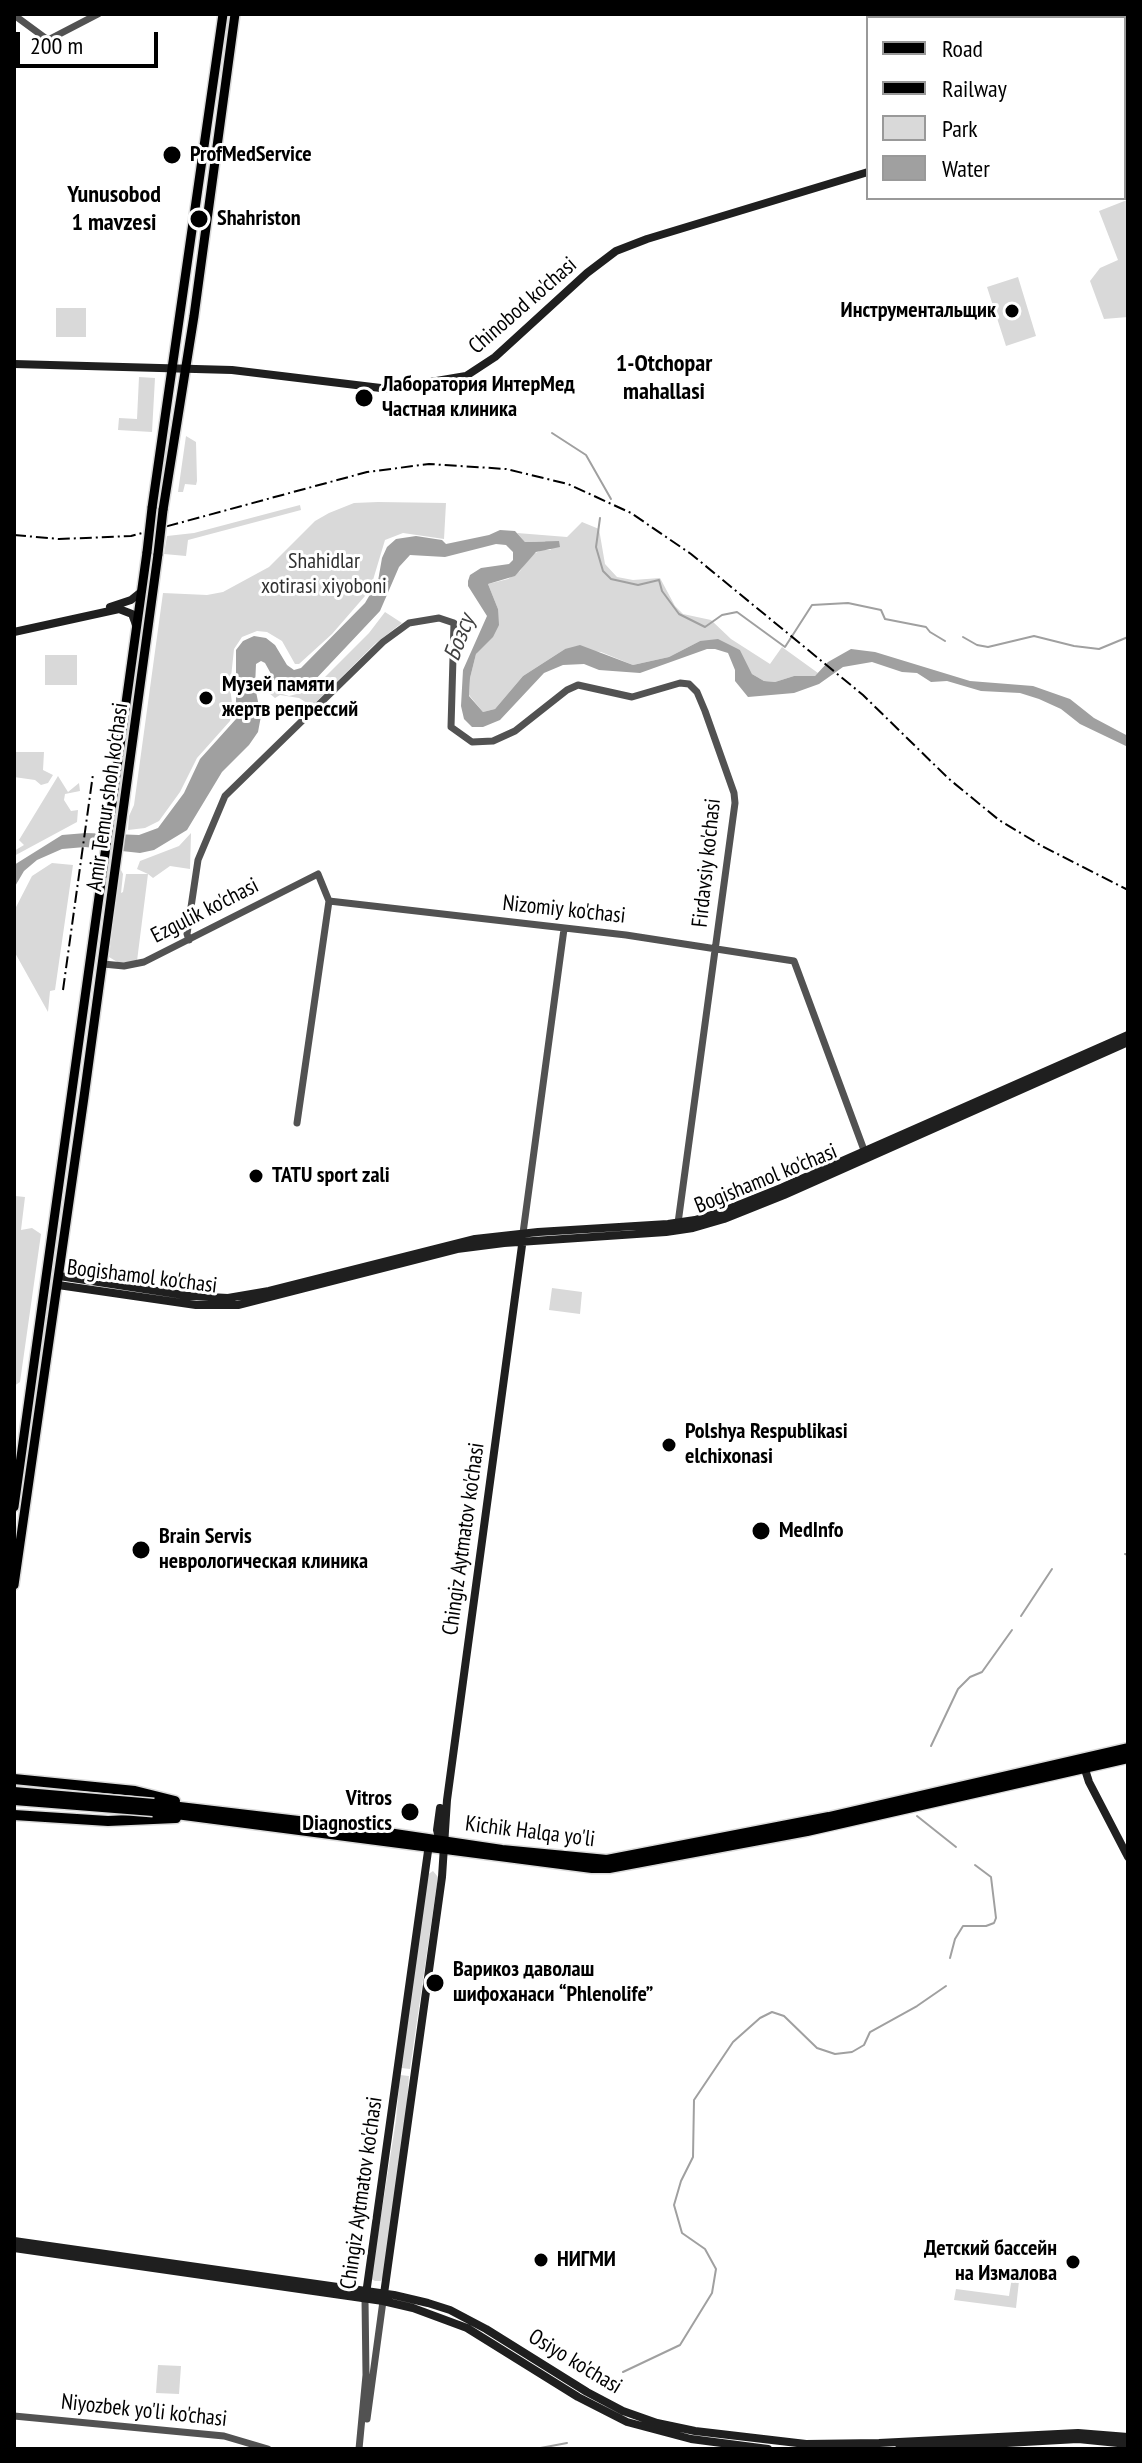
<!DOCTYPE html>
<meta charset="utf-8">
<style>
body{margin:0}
#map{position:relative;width:1142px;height:2463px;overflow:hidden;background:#fff;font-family:"PT Sans Narrow",sans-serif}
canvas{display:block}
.frame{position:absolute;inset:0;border:16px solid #000;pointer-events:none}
.legend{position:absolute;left:866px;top:16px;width:260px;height:184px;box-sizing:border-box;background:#fff;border:2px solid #999;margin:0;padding:10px 14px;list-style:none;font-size:24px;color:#000}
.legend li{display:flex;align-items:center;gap:16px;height:40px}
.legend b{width:40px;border:2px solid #999}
.scale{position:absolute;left:16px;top:32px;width:142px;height:36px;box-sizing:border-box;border:4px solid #000;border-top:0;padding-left:10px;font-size:24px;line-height:28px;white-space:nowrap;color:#000;-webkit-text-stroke:6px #fff;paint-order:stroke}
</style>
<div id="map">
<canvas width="1142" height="2463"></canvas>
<div class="frame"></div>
<ul class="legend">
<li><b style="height:10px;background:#000"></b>Road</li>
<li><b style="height:10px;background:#000"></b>Railway</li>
<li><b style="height:22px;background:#d9d9d9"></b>Park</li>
<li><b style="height:22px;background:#a0a0a0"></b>Water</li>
</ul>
<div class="scale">200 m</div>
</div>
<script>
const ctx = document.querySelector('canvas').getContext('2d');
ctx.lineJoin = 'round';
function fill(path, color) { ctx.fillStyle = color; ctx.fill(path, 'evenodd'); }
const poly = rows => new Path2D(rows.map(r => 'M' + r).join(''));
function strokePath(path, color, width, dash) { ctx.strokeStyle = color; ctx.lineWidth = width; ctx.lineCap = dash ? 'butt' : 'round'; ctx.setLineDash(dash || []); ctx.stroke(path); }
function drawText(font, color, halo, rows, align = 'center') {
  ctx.font = font + ' "PT Sans Narrow",sans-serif'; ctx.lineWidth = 6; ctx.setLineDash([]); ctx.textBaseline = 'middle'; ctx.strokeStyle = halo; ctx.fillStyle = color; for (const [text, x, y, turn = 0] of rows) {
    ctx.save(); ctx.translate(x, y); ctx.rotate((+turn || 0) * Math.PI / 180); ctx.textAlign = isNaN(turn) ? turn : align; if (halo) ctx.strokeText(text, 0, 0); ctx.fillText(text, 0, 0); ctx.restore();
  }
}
const green = poly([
 [1128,191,1128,317,1104,319,1090,281,1100,268,1118,260,1099,211,1127,200,1124,193],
 [1018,277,1036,336,1006,346,987,287],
 [56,308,86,308,86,337,56,337],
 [139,377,155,378,152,432,118,430,119,418,137,419],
 [186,436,196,442,197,481,196,485,185,484,183,492,178,492],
 [378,502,446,503,444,539,403,533,385,540,373,580,365,596,332,634,299,664,295,664,282,641,267,632,257,631,242,637,234,649,230,687,233,711,230,721,197,758,180,792,159,821,145,828,128,830,129,816,134,805,163,593,207,595,223,592,269,567,315,521,329,513,354,503],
 [300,505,301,510,188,540,186,556,164,554,167,536,194,533],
 [582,522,599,529,605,564,617,577,633,580,660,578,675,606,683,614,711,620,731,639,770,664,782,647,818,673,815,676,794,676,775,682,764,681,752,674,740,650,700,641,669,657,633,665,601,652,565,649,523,676,495,709,483,712,469,695,470,678,476,654,498,609,488,584,508,579,520,571,531,555,542,550,551,550,545,541,525,542,517,533,567,537],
 [385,612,402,623,376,643,312,706,299,698,280,695,275,698,263,688,289,696,312,690,369,633],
 [45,655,77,655,77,685,45,685],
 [14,752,44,752,43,770,53,775,48,783,41,785,35,780,14,777],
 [58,776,68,792,79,783,80,791,65,794,64,800,71,811,78,810,77,822,14,856,14,851,24,845,19,840],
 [191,833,190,869,170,866,153,878,148,874,137,961,119,963,109,957,120,868,123,874,121,893,123,892,126,874,148,874,137,869,140,861,179,846],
 [52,863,73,865,55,990,50,991,48,1012,14,951,14,911,32,876],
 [15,1196,25,1197,21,1230,32,1228,41,1234,20,1382,14,1386],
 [552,1288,582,1292,580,1314,549,1310],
 [433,1871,438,1877,410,2069,401,2068,427,1875],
 [400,2075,409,2076,406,2117,383,2277,381,2281,375,2281,371,2279,396,2120],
 [1013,2271,1020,2272,1016,2308,954,2300,956,2289,1009,2296],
 [158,2365,181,2366,179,2394,156,2393]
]);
const water = poly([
 [500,530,515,531,525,542,559,541,560,547,536,552,515,576,488,584,498,609,499,625,493,637,476,654,470,678,469,696,483,712,495,709,523,676,565,649,580,645,633,665,669,657,700,641,718,639,740,650,752,674,764,681,775,682,794,676,815,676,828,662,851,649,875,652,970,681,1033,686,1070,699,1094,718,1128,736,1128,747,1080,724,1061,709,1039,699,1020,693,981,691,947,681,931,682,917,673,902,672,872,662,843,667,819,684,794,693,748,697,735,681,735,670,728,653,715,649,707,649,640,673,599,670,584,664,563,665,544,673,500,720,483,727,472,727,464,719,461,706,463,670,487,616,468,586,468,581,470,575,481,568,509,564,513,560,513,552,506,545,496,544,445,557,410,555,399,567,380,611,313,682,296,689,285,687,275,681,265,663,261,661,256,664,255,687,261,716,258,732,249,745,222,772,187,830,154,850,140,853,85,847,62,849,37,860,24,871,14,888,14,865,62,835,86,833,139,835,158,828,184,793,200,759,236,719,236,650,243,641,254,636,266,638,275,645,287,665,294,670,301,668,365,603,378,581,382,558,387,547,396,539,416,536,442,540,446,544,489,535]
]);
const stream = poly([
 [552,433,586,455,611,499],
 [600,518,596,547,603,571,611,579,638,585,659,580,662,591,679,614,705,627,722,615,737,612,785,647,812,605,848,603,881,610,885,619,926,627,930,632,945,641],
 [963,637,977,645,988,647,1034,636,1074,646,1099,649,1128,637],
 [1125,1554,1128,1555],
 [1021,1616,1052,1569],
 [931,1746,958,1689,970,1677,982,1672,1012,1630],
 [917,1816,956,1847],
 [950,1958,955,1939,963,1926,986,1926,994,1923,996,1918,991,1877,975,1865],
 [623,2372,680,2345,712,2293,716,2269,705,2249,682,2233,674,2205,681,2181,693,2157,694,2100,733,2042,760,2018,772,2012,784,2016,817,2048,835,2054,852,2052,864,2045,870,2032,917,2006,946,1986],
 [535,2449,567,2443]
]);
const tertiary = poly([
 [14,15,48,40,98,14],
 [329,901,626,935,794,961,864,1150],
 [189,940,187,934,198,860,225,796,383,642,409,623,439,618,454,623,451,727,472,742,493,741,515,731,567,690,578,685,632,697,680,683,689,684,697,692,705,711,734,793,735,803,678,1223],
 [103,964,124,966,144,962,318,874,329,901,297,1123],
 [523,1233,564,929],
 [14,2416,224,2436,268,2449],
 [367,2419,383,2301],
 [359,2449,366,2375,365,2299]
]);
const secondary = poly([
 [1124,95,1128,94],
 [14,364,232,370,389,389,466,376,495,357,587,273,616,251,647,239,868,172],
 [110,607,131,600,141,592],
 [14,632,119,609,132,614,136,625],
 [59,1276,190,1296,228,1298,269,1291,475,1239,538,1232,668,1224,695,1220,721,1212,781,1188,1128,1035],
 [58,1285,196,1305,238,1305,457,1249,504,1243,666,1232,693,1228,724,1219,784,1195,1128,1042],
 [1083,1763,1089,1782,1128,1857],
 [440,1808,437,1830,441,1845],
 [14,2241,394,2295,428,2303,450,2310,486,2329,587,2392,623,2411,657,2423,695,2431,806,2444,879,2443,1078,2433,1128,2437],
 [14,2248,383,2301,413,2308,467,2328,578,2397,627,2422,691,2439,768,2449],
 [366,2294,429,1844],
 [383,2301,442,1877,447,1800,523,1238],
 [899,2449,1078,2439,1128,2444]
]);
const primary = poly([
 [152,508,223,14],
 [163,510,194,316,235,14],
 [14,1507,147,552],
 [14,1585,84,1097,158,554]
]);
const trunk = poly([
 [14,1779,135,1791,175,1801],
 [154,1804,341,1826,502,1850,607,1860,829,1817,1128,1748],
 [153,1811,592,1868,609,1868,807,1831,1128,1758],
 [14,1815,108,1821,176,1818]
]);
const rail = poly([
 [14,535,59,539,131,536,367,472,429,464,506,469,568,484,631,513,691,554,863,695,949,779,999,820,1042,846,1128,890],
 [63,990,93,774]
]);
const primaryBridge = poly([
 [147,552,152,508],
 [158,554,163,510]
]);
const trunkBridge = poly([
 [14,1792,154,1804],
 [14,1800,153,1811]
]);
const markers = [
 [172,155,10,"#000"],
 [199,219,10,"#000"],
 [1012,311,8,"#000"],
 [364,398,10,"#000"],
 [206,698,8,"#000"],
 [256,1176,8,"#000"],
 [669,1445,8,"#000"],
 [761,1531,10,"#000"],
 [141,1550,10,"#000"],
 [410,1812,10,"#000"],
 [435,1983,10,"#000"],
 [541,2260,8,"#000"],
 [1073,2262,8,"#000"]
];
const poiNames = [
 ["ProfMedService",190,155],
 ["Shahriston",217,219],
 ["Инструментальщик",996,311,"right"],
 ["Лаборатория ИнтерМед",382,385],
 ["Частная клиника",382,410],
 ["Музей памяти",222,685],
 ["жертв репрессий",222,710],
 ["TATU sport zali",272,1176],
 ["Polshya Respublikasi",685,1432],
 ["elchixonasi",685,1457],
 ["MedInfo",779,1531],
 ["Brain Servis",159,1537],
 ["неврологическая клиника",159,1562],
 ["Vitros",392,1799,"right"],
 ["Diagnostics",392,1824,"right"],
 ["Варикоз даволаш",453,1970],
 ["шифоханаси “Phlenolife”",453,1995],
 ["Детский бассейн",1057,2249,"right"],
 ["на Измалова",1057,2274,"right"],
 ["НИГМИ",557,2260]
];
const streetNames = [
 ["Chinobod ko'chasi",523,306,-41],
 ["Amir Temur shoh ko'chasi",108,797,-82],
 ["Firdavsiy ko'chasi",707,863,-84],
 ["Nizomiy ko'chasi",564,910,6],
 ["Ezgulik ko'chasi",205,911,-27],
 ["Bogishamol ko'chasi",766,1179,-22],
 ["Bogishamol ko'chasi",142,1277,7],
 ["Chingiz Aytmatov ko'chasi",464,1539,-82],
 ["Kichik Halqa yo'li",530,1832,7],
 ["Chingiz Aytmatov ko'chasi",362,2193,-82],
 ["Osiyo ko'chasi",575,2362,31],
 ["Niyozbek yo'li ko'chasi",144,2411,6]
];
const parkNames = [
 ["Shahidlar",324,562],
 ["xotirasi xiyoboni",324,587]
];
const neighbourhoodNames = [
 ["Yunusobod",114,195],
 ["1 mavzesi",114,223],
 ["1-Otchopar",664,364],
 ["mahallasi",664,392]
];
const waterNames = [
 ["Бозсу",460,638,-69]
];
fill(green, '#d9d9d9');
fill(water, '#a0a0a0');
strokePath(stream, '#a0a0a0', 2);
strokePath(primary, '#dbdbdb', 12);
strokePath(trunk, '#dbdbdb', 13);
strokePath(tertiary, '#525252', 7);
strokePath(secondary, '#1f1f1f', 8);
strokePath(primary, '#000', 9);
strokePath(trunk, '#000', 10);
strokePath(rail, '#000', 2, [12, 4, 2, 4]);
strokePath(primaryBridge, '#dbdbdb', 12, []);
strokePath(trunkBridge, '#dbdbdb', 13, []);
strokePath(primaryBridge, '#000', 9);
strokePath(trunkBridge, '#000', 10);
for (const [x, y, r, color] of markers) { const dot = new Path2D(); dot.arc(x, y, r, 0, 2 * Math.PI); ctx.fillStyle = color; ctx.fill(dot); strokePath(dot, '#fff', 3); }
drawText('bold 22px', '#000', '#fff', poiNames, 'left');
drawText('22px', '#000', '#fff', streetNames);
drawText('22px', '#303030', '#fff', parkNames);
drawText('bold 24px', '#000', '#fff', neighbourhoodNames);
drawText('italic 24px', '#414141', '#fff', waterNames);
</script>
